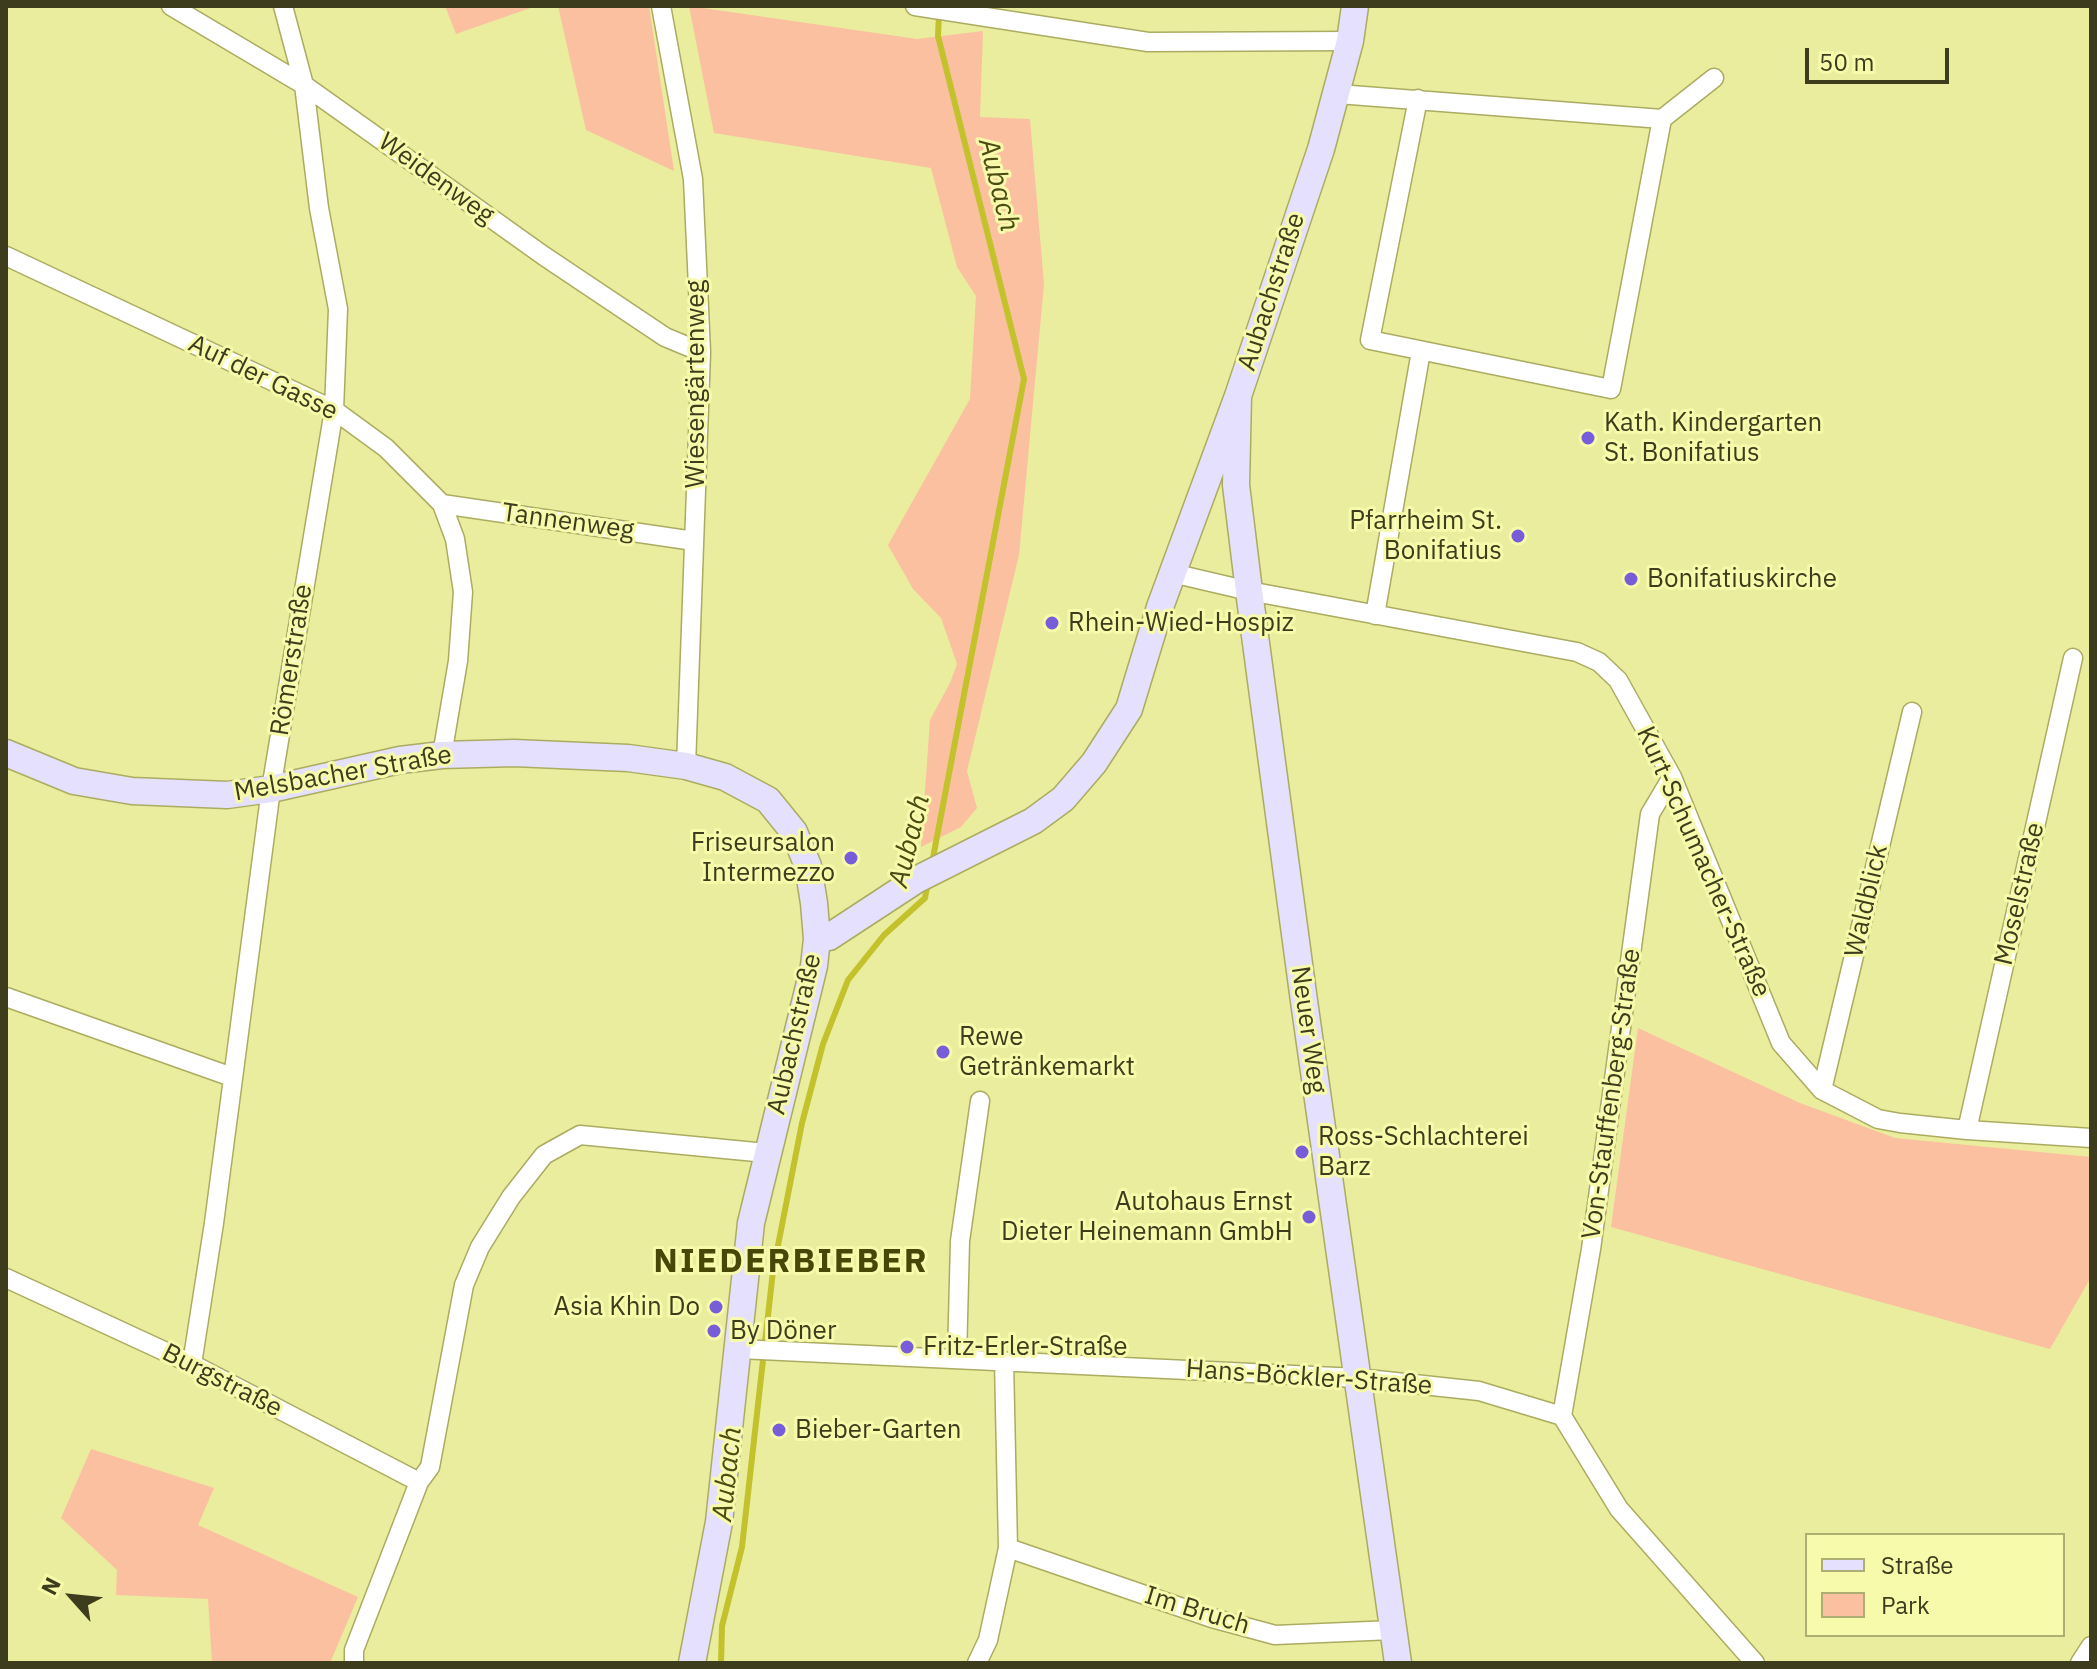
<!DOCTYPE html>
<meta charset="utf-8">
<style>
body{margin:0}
#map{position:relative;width:2097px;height:1669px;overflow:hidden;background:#eaec9e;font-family:"IBM Plex Sans",sans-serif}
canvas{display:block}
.frame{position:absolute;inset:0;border:8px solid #3d3d1d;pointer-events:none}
.legend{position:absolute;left:1805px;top:1533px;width:260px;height:104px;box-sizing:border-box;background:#f7f9ab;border:2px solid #adae72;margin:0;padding:10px 14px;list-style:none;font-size:24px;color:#3d3d1d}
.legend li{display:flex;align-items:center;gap:16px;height:40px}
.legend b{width:40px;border:2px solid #adae72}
.north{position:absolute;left:32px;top:1557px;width:80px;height:80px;-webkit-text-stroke:6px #f7f9ab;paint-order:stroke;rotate:297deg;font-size:22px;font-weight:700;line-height:32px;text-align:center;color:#3d3d1d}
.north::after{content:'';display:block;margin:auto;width:28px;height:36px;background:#3d3d1d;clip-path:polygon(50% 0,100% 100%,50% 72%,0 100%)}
.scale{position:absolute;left:1805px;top:48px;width:144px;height:36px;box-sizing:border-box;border:4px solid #3d3d1d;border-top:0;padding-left:10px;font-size:24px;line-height:28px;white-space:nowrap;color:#3d3d1d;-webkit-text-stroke:6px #f7f9ab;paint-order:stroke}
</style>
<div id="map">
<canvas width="2097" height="1669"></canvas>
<div class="frame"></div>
<ul class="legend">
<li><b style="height:10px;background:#e4e0fd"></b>Straße</li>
<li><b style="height:22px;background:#fbc0a0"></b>Park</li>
</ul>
<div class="north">N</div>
<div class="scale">50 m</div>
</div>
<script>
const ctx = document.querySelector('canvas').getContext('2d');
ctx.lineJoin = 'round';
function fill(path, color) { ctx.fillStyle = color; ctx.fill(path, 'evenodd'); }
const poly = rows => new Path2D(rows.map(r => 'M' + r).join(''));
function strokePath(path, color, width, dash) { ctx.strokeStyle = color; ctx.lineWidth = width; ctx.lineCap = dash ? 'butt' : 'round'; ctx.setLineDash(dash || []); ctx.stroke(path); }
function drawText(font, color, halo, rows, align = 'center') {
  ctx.font = font + ' "IBM Plex Sans",sans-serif'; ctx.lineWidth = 6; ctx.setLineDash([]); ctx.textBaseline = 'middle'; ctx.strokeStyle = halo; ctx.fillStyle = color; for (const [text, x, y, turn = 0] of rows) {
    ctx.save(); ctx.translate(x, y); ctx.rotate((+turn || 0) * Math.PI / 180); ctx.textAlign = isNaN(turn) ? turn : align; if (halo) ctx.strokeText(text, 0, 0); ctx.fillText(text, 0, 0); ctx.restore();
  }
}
const green = poly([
 [445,6,536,6,456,34],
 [558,6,649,6,674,171,586,130],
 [689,6,917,39,983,31,980,117,1030,119,1044,284,1019,555,967,771,977,808,961,827,921,847,930,720,950,683,957,664,941,618,913,589,888,545,970,399,976,296,957,267,931,168,714,133],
 [1638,1028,1800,1103,1895,1138,2091,1157,2091,1277,2050,1349,1611,1227],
 [91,1449,214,1488,198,1525,358,1597,330,1663,212,1663,208,1599,116,1595,117,1570,61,1518]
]);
const stream = poly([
 [932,863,1024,379,938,36,939,14],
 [721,1663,722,1626,742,1547,773,1271,802,1123,823,1044,848,980,884,935,925,898,928,882]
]);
const street = poly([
 [171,6,304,85,544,256,665,337,701,352],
 [661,6,693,179,701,352,686,766],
 [915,6,1148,42,1350,41],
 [1338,94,1662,119,1714,78],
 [1418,99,1370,340,1611,389,1662,119],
 [6,256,334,410,386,448,442,504,455,539,463,592,458,661,442,755],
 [442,504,694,541],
 [1172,573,1249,591,1577,652,1599,662,1618,680,1672,777,1781,1043,1822,1090,1878,1119,1900,1123,1967,1130,2091,1138],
 [1375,615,1421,351],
 [6,997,232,1077],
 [1822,1090,1912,712],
 [1967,1130,2073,658],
 [6,1278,192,1364,419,1482,430,1467,464,1285,480,1247,511,1197,544,1155,580,1135,766,1153],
 [739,1349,1358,1378,1479,1391,1562,1416,1619,1509,1755,1663],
 [957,1358,960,1241,980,1101],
 [1004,1361,1008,1548,1212,1618,1275,1635,1393,1630],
 [192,1364,214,1223,271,789,334,410,338,309,319,208,304,85,283,6],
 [1562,1416,1591,1249,1650,814,1672,777],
 [354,1663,354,1650,419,1482],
 [977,1663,988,1640,1008,1548],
 [2080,1663,2091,1646]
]);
const secondary = poly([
 [1238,396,1236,485,1249,591,1304,1001,1398,1663],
 [6,753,74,781,132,791,227,795,271,789,400,760,442,755,514,753,628,758,686,766,725,777,768,800,794,832,808,866,814,903,817,939,814,966,751,1223,719,1522,692,1663],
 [817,939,829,937,916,880,1033,821,1063,799,1094,763,1129,709,1160,607,1238,396,1321,149,1350,41,1355,6]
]);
const markers = [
 [1588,438,8,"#775dd7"],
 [1518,536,8,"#775dd7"],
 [1631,579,8,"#775dd7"],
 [1052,623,8,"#775dd7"],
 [851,858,8,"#775dd7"],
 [943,1052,8,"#775dd7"],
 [1302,1152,8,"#775dd7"],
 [1309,1217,8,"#775dd7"],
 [716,1307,8,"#775dd7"],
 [714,1331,8,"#775dd7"],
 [907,1347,8,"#775dd7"],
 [779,1430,8,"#775dd7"]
];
const streetNames = [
 ["Weidenweg",436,179,36],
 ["Aubachstraße",1272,292,-72],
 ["Auf der Gasse",263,378,26],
 ["Wiesengärtenweg",696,384,-90],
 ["Tannenweg",568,522,8],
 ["Römerstraße",292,660,-81],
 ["Melsbacher Straße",343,774,-10],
 ["Kurt-Schumacher-Straße",1703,862,66],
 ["Moselstraße",2020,894,-77],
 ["Waldblick",1867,901,-77],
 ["Neuer Weg",1308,1030,82],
 ["Aubachstraße",795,1034,-77],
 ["Von-Stauffenberg-Straße",1612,1094,-82],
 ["Hans-Böckler-Straße",1309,1378,4],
 ["Burgstraße",222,1381,27],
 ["Im Bruch",1197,1611,17]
];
const poiNames = [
 ["Kath. Kindergarten",1604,423],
 ["St. Bonifatius",1604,453],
 ["Pfarrheim St.",1502,521,"right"],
 ["Bonifatius",1502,551,"right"],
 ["Bonifatiuskirche",1647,579],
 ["Rhein-Wied-Hospiz",1068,623],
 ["Friseursalon",835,843,"right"],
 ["Intermezzo",835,873,"right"],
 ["Rewe",959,1037],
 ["Getränkemarkt",959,1067],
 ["Ross-Schlachterei",1318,1137],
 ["Barz",1318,1167],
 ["Autohaus Ernst",1293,1202,"right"],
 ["Dieter Heinemann GmbH",1293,1232,"right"],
 ["Asia Khin Do",700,1307,"right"],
 ["By Döner",730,1331],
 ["Fritz-Erler-Straße",923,1347],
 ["Bieber-Garten",795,1430]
];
const waterNames = [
 ["Aubach",998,185,76],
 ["Aubach",910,841,-76],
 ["Aubach",728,1474,-84]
];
const districtNames = [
 ["NIEDERBIEBER",791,1262]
];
fill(green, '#fbc0a0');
strokePath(stream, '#c3c22c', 6);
strokePath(street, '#abac60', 21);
strokePath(secondary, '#abac60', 29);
strokePath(street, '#fff', 18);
strokePath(secondary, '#e4e0fd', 26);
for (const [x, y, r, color] of markers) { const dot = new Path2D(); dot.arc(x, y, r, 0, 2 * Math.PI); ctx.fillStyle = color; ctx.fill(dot); strokePath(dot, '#f7f9ab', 3); }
drawText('26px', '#3d3d1d', '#f7f9ab', streetNames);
drawText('26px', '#3d3d1d', '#f7f9ab', poiNames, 'left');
drawText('italic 28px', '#4b4b12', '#f7f9ab', waterNames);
ctx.letterSpacing = '2px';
drawText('bold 34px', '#474708', '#f7f9ab', districtNames);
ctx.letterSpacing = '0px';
</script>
